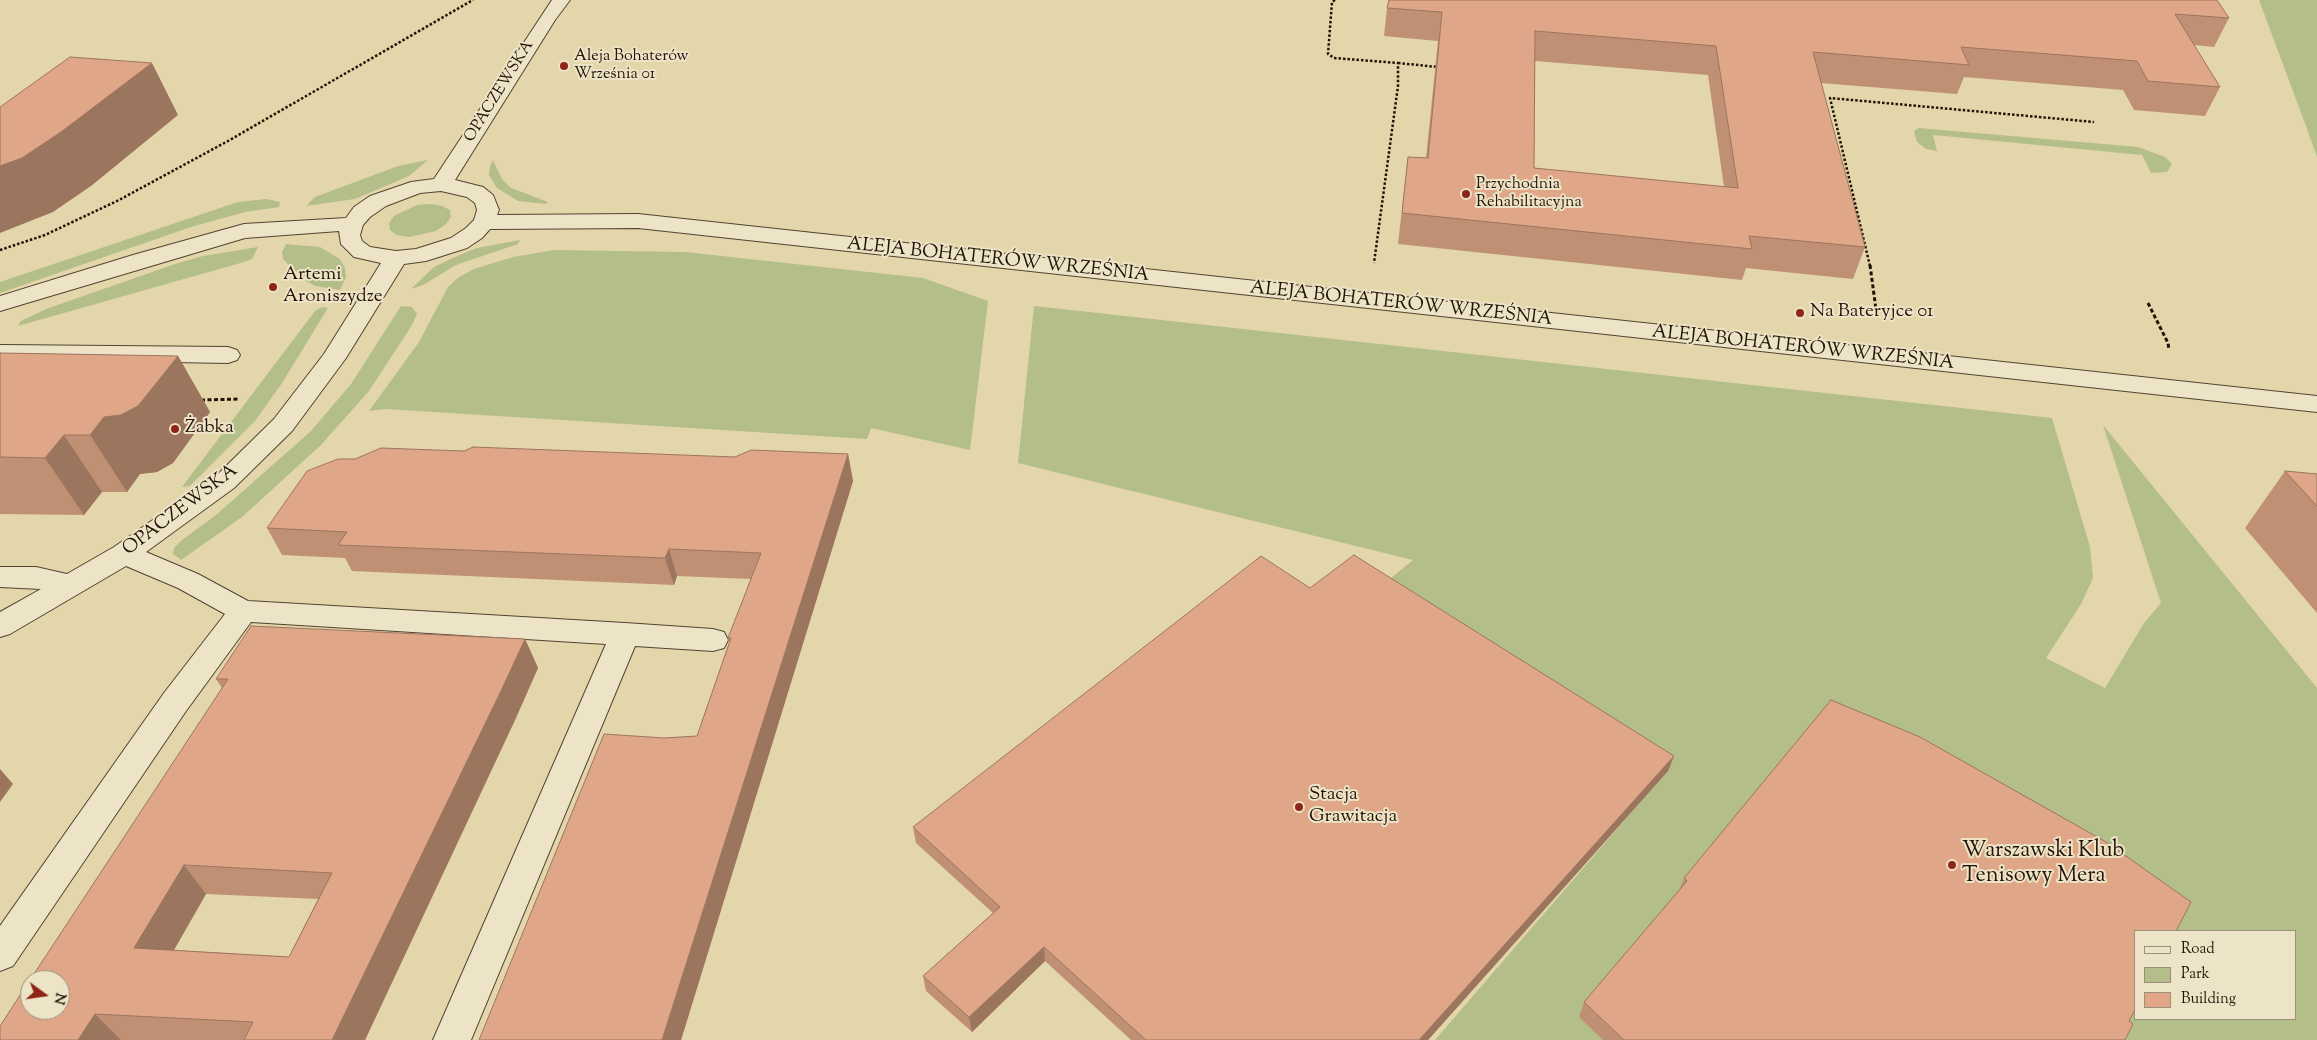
<!DOCTYPE html>
<meta charset="utf-8">
<style>
body{margin:0}
#map{position:relative;width:2317px;height:1040px;overflow:hidden;background:#e3d6aa;font-family:"Sorts Mill Goudy",serif}
canvas{display:block}
.legend{position:absolute;left:2134px;top:930px;width:162px;height:90px;box-sizing:border-box;background:#ede4c8;border:1px solid #9c907b;margin:0;padding:6px 9px;list-style:none;font-size:15px;color:#221307}
.legend li{display:flex;align-items:center;gap:10px;height:25px}
.legend b{width:25px;border:1px solid #9c907b}
.north{position:absolute;left:20px;top:970px;width:50px;height:50px;box-sizing:border-box;background:#ede4c8;border:1px solid #9c907b;border-radius:50%;rotate:104deg;font-size:14px;font-weight:700;line-height:20px;text-align:center;color:#221307}
.north::after{content:'';display:block;margin:auto;width:18px;height:22px;background:#8f2418;clip-path:polygon(50% 0,100% 100%,50% 72%,0 100%)}
</style>
<div id="map">
<canvas width="2317" height="1040"></canvas>
<ul class="legend">
<li><b style="height:6px;background:#ede4c8"></b>Road</li>
<li><b style="height:14px;background:#b4be88"></b>Park</li>
<li><b style="height:14px;background:#dfa788"></b>Building</li>
</ul>
<div class="north">N</div>
</div>
<script>
const ctx = document.querySelector('canvas').getContext('2d');
ctx.lineJoin = 'round';
function fill(path, color) { ctx.fillStyle = color; ctx.fill(path, 'evenodd'); }
const poly = rows => new Path2D(rows.map(r => 'M' + r).join(''));
function strokePath(path, color, width, dash) { ctx.strokeStyle = color; ctx.lineWidth = width; ctx.lineCap = dash ? 'butt' : 'round'; ctx.setLineDash(dash || []); ctx.stroke(path); }
function drawText(font, color, halo, rows, align = 'center') {
  ctx.font = font + ' "Sorts Mill Goudy",serif'; ctx.lineWidth = 4; ctx.setLineDash([]); ctx.textBaseline = 'middle'; ctx.strokeStyle = halo; ctx.fillStyle = color; for (const [text, x, y, turn = 0] of rows) {
    ctx.save(); ctx.translate(x, y); ctx.rotate((+turn || 0) * Math.PI / 180); ctx.textAlign = isNaN(turn) ? turn : align; if (halo) ctx.strokeText(text, 0, 0); ctx.fillText(text, 0, 0); ctx.restore();
  }
}
const green = poly([
 [2259,0,2317,0,2317,157,2306,126],
 [1919,128,2138,147,2165,157,2172,164,2167,172,2151,173,2142,155,1933,135,1937,151,1926,149,1917,142,1914,131],
 [428,160,409,176,355,199,306,206,315,197,398,166],
 [493,160,502,179,511,188,548,202,545,204,518,201,497,188,489,175,490,166],
 [266,199,280,202,279,207,245,212,191,227,0,293,0,282,238,202],
 [431,204,442,206,450,210,451,217,446,224,436,231,409,237,397,235,390,230,389,223,394,216,417,205],
 [520,240,518,244,456,265,423,285,411,289,434,267,457,256,477,248],
 [286,244,320,247,340,259,345,268,346,277,340,290,315,286,304,280,283,259,282,252],
 [258,247,252,259,244,262,18,326,21,321,46,309,175,264,203,256],
 [554,250,685,252,923,278,988,301,970,450,871,428,867,439,385,409,369,411,419,342,448,287,459,277,474,269,513,257],
 [401,306,412,307,417,314,412,325,369,391,320,446,242,517,181,560,173,554,174,548,182,540,216,515,311,431,351,384],
 [1034,306,2052,418,2090,547,2093,578,2081,604,2046,658,2105,688,2144,623,2161,603,2103,425,2317,688,2317,1040,1435,1040,1667,771,1379,588,1413,560,1018,463],
 [2136,931,2296,931,2296,1019,2136,1019],
 [322,307,328,308,282,383,255,421,190,486,182,487,315,311]
]);
const pathFar1 = poly([
 [1335,0,1332,2,1328,54,1334,58,1398,63,1398,86,1374,263],
 [1398,63,1438,67],
 [0,250,45,235,119,200,228,141,473,0],
 [1870,266,1830,98,2094,122]
]);
const path = poly([
 [1870,265,1877,317],
 [2148,303,2168,343,2169,350],
 [201,400,240,399]
]);
const minor = poly([
 [552,0,570,0,555,20,455,180,483,187,493,195,499,210,497,215,638,214,2317,396,2317,412,638,228,490,229,482,238,467,248,426,261,404,264,346,358,292,431,234,488,146,552,198,574,248,601,625,623,713,629,724,632,728,640,724,648,713,651,635,646,471,1040,433,1040,606,644,251,622,186,711,13,966,0,971,0,926,164,693,225,614,178,588,126,566,10,634,0,637,0,612,41,589,0,587,0,567,36,567,67,574,114,547,216,476,274,419,324,354,381,263,354,257,341,244,339,231,245,238,0,311,0,296,133,255,244,224,346,218,354,207,370,196,411,182,434,179,552,0],
 [441,191,467,197,475,203,477,210,474,220,466,228,451,238,416,249,396,251,370,247,362,241,360,235,363,225,370,217,386,206,420,193,441,191],
 [0,345,228,347,237,350,240,355,237,360,228,363,0,359,0,345]
]);
const wall = poly([
 [2217,0,2229,18,2214,47,2194,45,2220,87,2205,116,2134,110,2123,90,1964,77,1957,94,1821,83,1865,247,1853,279,1746,268,1742,280,1398,244,1408,157,1426,158,1438,41,1384,36,1387,8],
 [1535,61,1708,75,1724,187,1534,168],
 [0,353,178,356,210,412,173,463,157,472,140,474,127,492,102,492,84,515,0,514],
 [464,451,735,457,848,454,853,481,681,1040,664,738,697,736,729,643,728,638,751,579,677,576,674,585,352,571,345,558,282,555,267,528,355,459],
 [2285,471,2317,474,2317,613,2245,528],
 [1310,588,1674,756,1668,771,1428,1040,1131,1040,1045,961,972,1032,926,991,923,976,993,913,916,843,913,827],
 [525,639,538,668,515,720,365,1040,0,1040,222,688,216,679],
 [206,894,318,899,289,957,174,950],
 [1684,878,2129,1021,2125,1040,1603,1040,1579,1017,1584,1002,1678,893]
]);
const shadedWall = poly([
 [152,63,178,115,91,186,53,212,0,233,0,166],
 [178,356,210,412,173,463,157,472,140,474,127,492,90,435,104,417],
 [64,435,102,492,84,515,45,458],
 [848,454,853,481,681,1040,662,1040],
 [669,549,677,576,674,585,665,558],
 [525,639,538,668,515,720,365,1040,332,1040],
 [1674,756,1668,771,1428,1040,1419,1040],
 [0,769,13,784,0,802],
 [184,865,206,894,159,976,134,948],
 [1044,947,1045,961,972,1032,969,1017],
 [95,1014,121,1040,78,1040]
]);
const building = poly([
 [1389,0,2217,0,2229,18,2175,14,2220,87,2148,81,2137,61,1961,47,1969,65,1813,52,1865,247,1749,236,1752,249,1402,213,1408,157,1428,158,1442,12,1387,8,1389,0],
 [1535,31,1716,46,1738,188,1534,168,1535,31],
 [70,57,152,63,61,132,22,158,0,166,0,107,70,57],
 [0,353,178,356,138,406,121,415,104,417,90,435,64,435,45,458,0,457,0,353],
 [473,447,735,457,751,450,848,454,662,1040,479,1040,604,734,664,738,697,736,731,638,728,638,761,553,669,549,665,558,338,545,347,532,267,528,307,471,338,459,355,459,381,448,464,451,473,447],
 [2285,471,2317,474,2317,506,2285,471],
 [1354,555,1674,756,1419,1040,1146,1040,1044,947,969,1017,923,976,1000,907,913,827,1261,556,1310,588,1354,555],
 [251,626,525,639,501,691,332,1040,244,1040,253,1022,95,1014,78,1040,0,1040,0,1026,30,980,30,1010,60,1010,60,980,30,980,228,679,216,679,251,626],
 [184,865,332,873,289,957,134,948,184,865],
 [1831,700,1920,737,2106,842,2191,902,2176,931,2136,931,2136,1008,2129,1021,2133,1024,2125,1040,1624,1040,1584,1002,1687,881,1684,878,1831,700]
]);
const markers = [
 [564,66,5,"#8f2418"],
 [1466,194,5,"#8f2418"],
 [273,287,5,"#8f2418"],
 [1800,313,5,"#8f2418"],
 [175,429,5,"#8f2418"],
 [1299,807,5,"#8f2418"],
 [1952,865,5,"#8f2418"]
];
const farPoinames = [
 ["Aleja Bohaterów",574,57],
 ["Września 01",574,75],
 ["Przychodnia",1476,185],
 ["Rehabilitacyjna",1476,203]
];
const farStreetnames = [
 ["OPACZEWSKA",500,92,-58]
];
const streetNames = [
 ["ALEJA BOHATERÓW WRZEŚNIA",998,261,6],
 ["ALEJA BOHATERÓW WRZEŚNIA",1401,305,6],
 ["ALEJA BOHATERÓW WRZEŚNIA",1803,349,6],
 ["OPACZEWSKA",181,511,-37]
];
const poiNames = [
 ["Artemi",283,276],
 ["Aroniszydze",283,298],
 ["Na Bateryjce 01",1810,313],
 ["Żabka",185,429],
 ["Stacja",1309,796],
 ["Grawitacja",1309,818]
];
const nearPoinames = [
 ["Warszawski Klub",1962,852],
 ["Tenisowy Mera",1962,877]
];
fill(green, '#b4be88');
strokePath(minor, '#524430', 2);
strokePath(pathFar1, '#221307', 2.5, [2.5, 2]);
strokePath(path, '#221307', 3, [4, 2.5]);
fill(minor, '#ede4c8');
fill(wall, '#c09075');
fill(shadedWall, '#9c755f');
fill(building, '#dfa788');
strokePath(building, '#9c755f', 1);
for (const [x, y, r, color] of markers) { const dot = new Path2D(); dot.arc(x, y, r, 0, 2 * Math.PI); ctx.fillStyle = color; ctx.fill(dot); strokePath(dot, '#ede4c8', 2); }
drawText('16px', '#221307', '#ede4c8', farPoinames, 'left');
drawText('16px', '#221307', '#ede4c8', farStreetnames);
drawText('19px', '#221307', '#ede4c8', streetNames);
drawText('19px', '#221307', '#ede4c8', poiNames, 'left');
drawText('22px', '#221307', '#ede4c8', nearPoinames, 'left');
</script>
